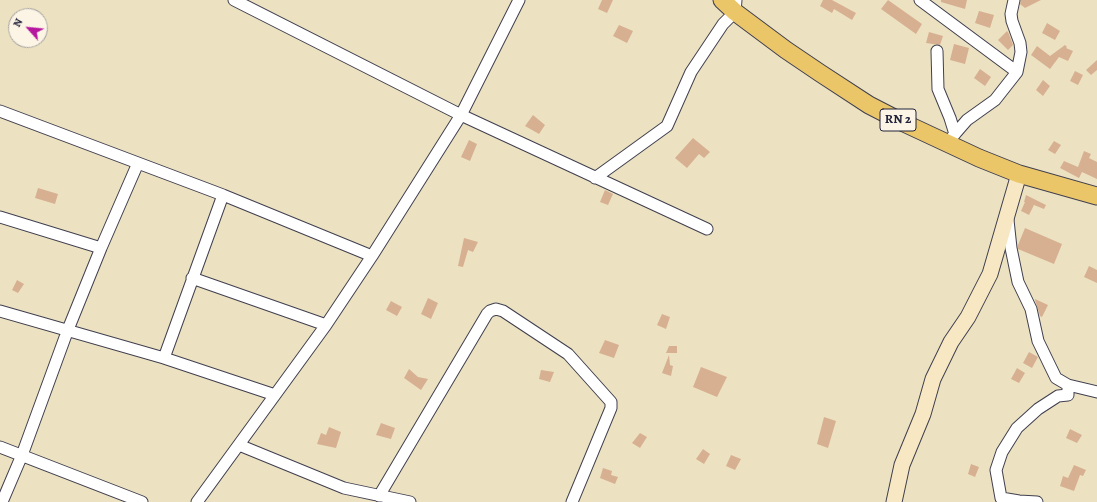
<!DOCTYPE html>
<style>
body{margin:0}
#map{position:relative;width:1097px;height:502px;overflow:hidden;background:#ece2c1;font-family:Alegreya,serif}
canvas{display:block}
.north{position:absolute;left:8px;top:8px;width:40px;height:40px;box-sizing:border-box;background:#fcf5e5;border:1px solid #a5a1a1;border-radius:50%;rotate:297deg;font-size:11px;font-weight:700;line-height:16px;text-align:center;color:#22223b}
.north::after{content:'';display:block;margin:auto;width:14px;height:18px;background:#b5179e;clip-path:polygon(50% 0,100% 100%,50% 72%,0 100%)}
</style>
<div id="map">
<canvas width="1097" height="502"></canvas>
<div class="north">N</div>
</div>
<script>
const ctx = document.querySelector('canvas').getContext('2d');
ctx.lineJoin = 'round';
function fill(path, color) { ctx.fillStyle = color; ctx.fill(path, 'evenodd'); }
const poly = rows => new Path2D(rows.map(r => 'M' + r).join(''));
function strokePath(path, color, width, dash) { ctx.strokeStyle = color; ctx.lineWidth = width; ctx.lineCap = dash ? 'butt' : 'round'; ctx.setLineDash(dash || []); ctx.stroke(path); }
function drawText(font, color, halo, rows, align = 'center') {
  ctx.font = font + ' Alegreya,serif'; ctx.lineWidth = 3; ctx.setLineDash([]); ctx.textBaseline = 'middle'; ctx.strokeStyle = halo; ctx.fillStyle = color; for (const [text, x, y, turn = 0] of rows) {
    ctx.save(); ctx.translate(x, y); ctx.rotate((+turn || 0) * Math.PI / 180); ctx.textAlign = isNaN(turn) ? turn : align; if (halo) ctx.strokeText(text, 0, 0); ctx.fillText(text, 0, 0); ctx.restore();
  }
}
const building = poly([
 [602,0,613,0,607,13,598,9],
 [823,0,832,0,856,13,852,20,834,9,832,13,820,6],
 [888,0,922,24,916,34,881,9],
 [941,0,967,0,965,9,941,2],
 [1021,0,1041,0,1025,8,1020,4],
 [979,11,994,15,990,28,975,23],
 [1047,23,1060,31,1055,40,1042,33],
 [619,25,633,31,627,43,613,36],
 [1007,31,1009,34,1013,45,1008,50,998,40],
 [929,32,943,36,940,45,926,43],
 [954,44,969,48,965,64,950,60],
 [1065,45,1067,47,1066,48,1073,51,1068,61,1059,57,1050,69,1031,55,1037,46,1050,56],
 [1097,60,1097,70,1091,75,1086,70],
 [980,69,991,77,985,86,974,78],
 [1075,71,1083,75,1078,85,1070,81],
 [1043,80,1050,86,1043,96,1036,90],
 [533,115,545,125,539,134,525,126],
 [693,138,710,152,704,158,699,154,687,168,675,158],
 [469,140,477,144,470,161,461,157],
 [1054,141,1061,145,1055,154,1048,150],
 [1084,151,1091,154,1089,158,1097,162,1097,179,1082,172,1079,178,1060,168,1064,161,1078,167],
 [38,188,58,194,55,204,35,198],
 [605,190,613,194,608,205,600,202],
 [1026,195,1046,205,1044,209,1034,205,1029,215,1021,211,1025,202,1024,202],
 [1025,228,1062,244,1054,264,1018,249,1018,245],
 [464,238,478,242,473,252,468,250,463,267,458,266],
 [1089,266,1097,270,1097,283,1084,277],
 [17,280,24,284,18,293,12,290],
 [428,298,438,303,431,319,421,314],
 [1035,299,1048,305,1042,317,1040,316,1035,300],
 [391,301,402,307,397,316,386,310],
 [662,314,670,317,666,329,657,325],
 [605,340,619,345,614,358,599,353],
 [669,346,677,346,677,353,666,353],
 [1029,352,1038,357,1032,368,1023,363],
 [669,355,670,365,673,366,671,376,662,373],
 [701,367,727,377,717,397,693,387],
 [1017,368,1025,373,1019,383,1011,379],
 [409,369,418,377,428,379,421,390,404,378],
 [541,370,554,372,550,382,539,379],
 [824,417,836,421,828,448,817,444],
 [381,423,395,428,391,439,376,435],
 [329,427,341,432,336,448,317,444,321,433,326,435],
 [1070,429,1082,435,1077,443,1066,438],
 [640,433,647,437,640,448,632,443],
 [703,449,710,454,704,464,696,459],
 [731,455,741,459,735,470,726,466],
 [971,464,979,467,975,477,968,474],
 [1074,465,1086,470,1083,476,1080,475,1074,491,1060,486,1063,476,1068,478],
 [603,468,612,471,611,475,618,477,615,484,600,478]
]);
const street = poly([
 [234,0,461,115,707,229],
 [920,0,1017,72],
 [937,51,938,89,950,118,955,134],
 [0,111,223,195,372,256],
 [947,143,967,120,995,100,1017,72,1021,52,1020,43,1012,21,1011,14,1014,0],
 [595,178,667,126,691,72,723,24,735,12,736,0],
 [0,217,101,248],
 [1008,220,1011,248,1018,282,1031,309,1038,341,1056,378,1068,385,1068,395,1058,396,1038,409,1017,428,1002,452,996,470,1001,498,1019,501,1037,502],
 [192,278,326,325],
 [0,311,164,358,275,395],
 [164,358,223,195],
 [1068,385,1097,392],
 [239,445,344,488,410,502],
 [0,447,142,502],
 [379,496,487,314,490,311,496,309,503,311,568,354,611,402,611,408,572,502],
 [2,502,22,455,67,332,101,248,138,163],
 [197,502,326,325,372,256,461,115,519,0]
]);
const secondary = poly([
 [894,502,902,465,923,414,933,379,951,342,968,317,990,274,1019,174]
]);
const primary = poly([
 [722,0,735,12,786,50,820,73,869,105,904,123,979,158,1019,174,1097,196]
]);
const shields = [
 [898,120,36]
];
const shieldNames = [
 ["RN 2",898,120]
];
fill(building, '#d7b092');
strokePath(street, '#403f4f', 13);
strokePath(secondary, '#403f4f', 17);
strokePath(primary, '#403f4f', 19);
strokePath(street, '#fff', 11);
strokePath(secondary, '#f7e8c3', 15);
strokePath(primary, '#ebc669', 17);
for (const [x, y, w] of shields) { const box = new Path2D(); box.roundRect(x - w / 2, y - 11, w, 22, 3); ctx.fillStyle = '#fcf5e5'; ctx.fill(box); strokePath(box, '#22223b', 1); }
drawText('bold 13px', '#22223b', null, shieldNames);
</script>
